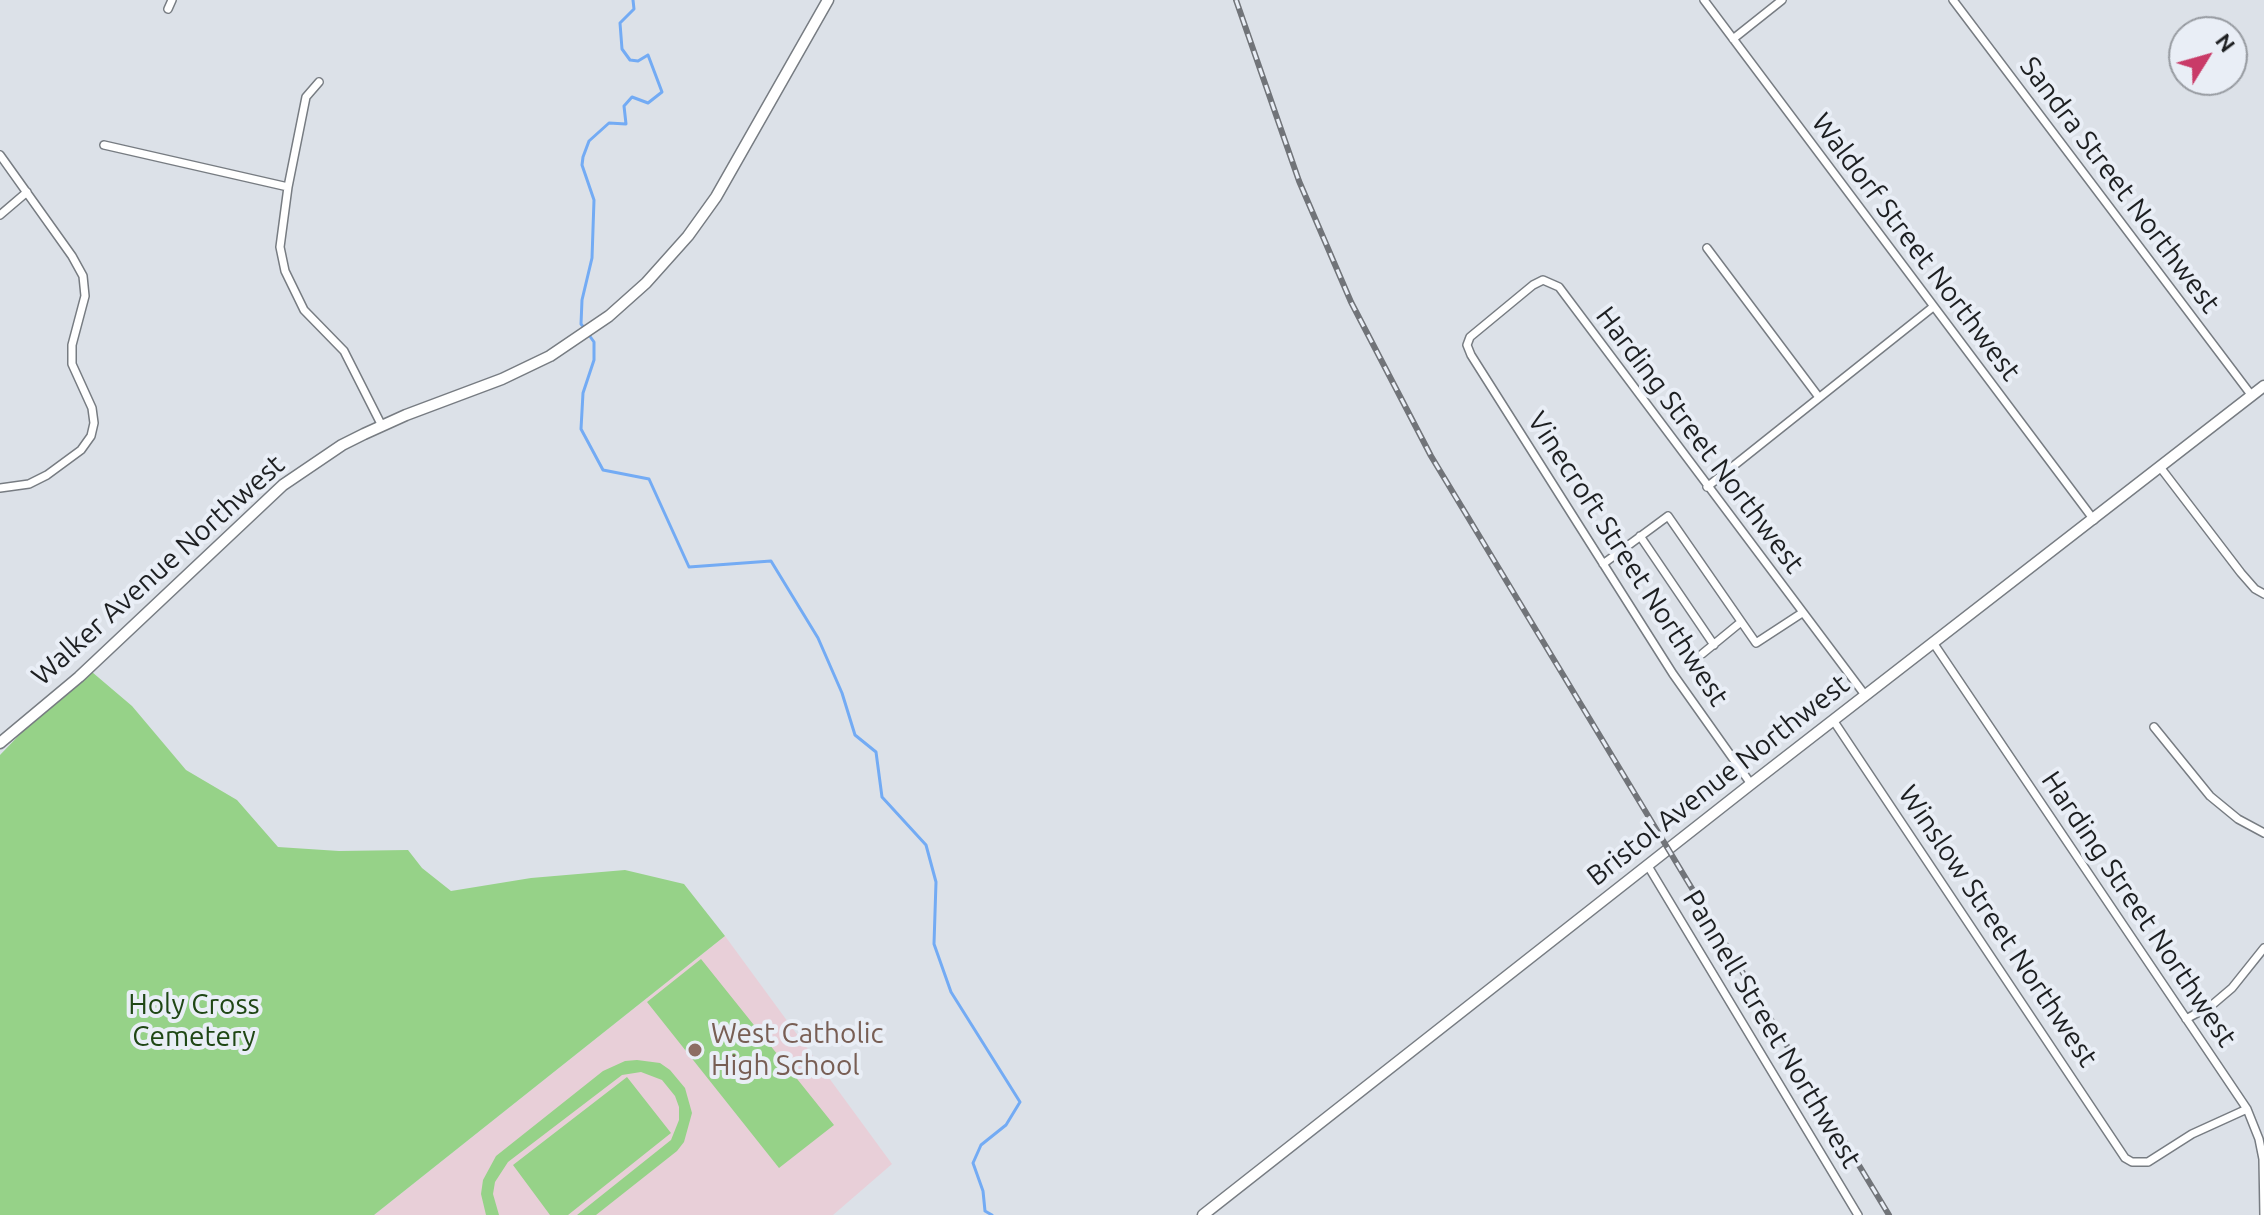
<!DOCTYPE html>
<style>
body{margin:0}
#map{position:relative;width:2264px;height:1215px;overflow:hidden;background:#dce1e8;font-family:Ubuntu,sans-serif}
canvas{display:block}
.north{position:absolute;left:2168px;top:16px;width:80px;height:80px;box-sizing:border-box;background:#e9eef6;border:2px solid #979ba1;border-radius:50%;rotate:53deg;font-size:22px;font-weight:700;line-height:32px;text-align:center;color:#1d1f21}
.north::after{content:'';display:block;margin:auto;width:28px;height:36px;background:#c93b68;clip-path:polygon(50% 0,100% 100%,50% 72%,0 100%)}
</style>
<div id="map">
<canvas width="2264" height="1215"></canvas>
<div class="north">N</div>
</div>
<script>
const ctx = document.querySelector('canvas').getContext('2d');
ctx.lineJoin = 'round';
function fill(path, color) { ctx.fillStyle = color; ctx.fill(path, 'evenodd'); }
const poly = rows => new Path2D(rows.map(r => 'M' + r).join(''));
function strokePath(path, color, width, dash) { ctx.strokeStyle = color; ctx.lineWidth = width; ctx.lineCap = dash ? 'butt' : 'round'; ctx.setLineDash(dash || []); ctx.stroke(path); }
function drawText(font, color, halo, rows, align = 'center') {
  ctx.font = font + ' Ubuntu,sans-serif'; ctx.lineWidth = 8; ctx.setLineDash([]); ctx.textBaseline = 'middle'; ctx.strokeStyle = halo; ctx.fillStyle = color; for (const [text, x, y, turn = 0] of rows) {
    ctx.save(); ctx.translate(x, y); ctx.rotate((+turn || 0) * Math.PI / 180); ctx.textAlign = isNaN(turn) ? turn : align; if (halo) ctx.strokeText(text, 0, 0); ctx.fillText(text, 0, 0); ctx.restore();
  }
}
const education = poly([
 [725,936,892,1164,833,1215,374,1215]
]);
const green = poly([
 [92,672,132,706,186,770,237,800,278,847,339,851,408,850,422,868,451,891,531,878,625,870,684,884,725,936,374,1215,0,1215,0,755,26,728],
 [701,959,834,1125,779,1168,647,1002],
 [637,1060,660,1063,670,1070,685,1088,692,1113,684,1142,677,1151,596,1215,577,1215,671,1140,679,1120,679,1107,675,1096,662,1080,641,1072,622,1075,508,1162,495,1182,493,1194,499,1215,486,1215,481,1194,483,1180,496,1156,603,1071,625,1061],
 [627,1077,671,1133,568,1215,550,1215,513,1165]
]);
const stream = poly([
 [585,329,581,324,582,300,592,258,594,200,582,165,583,157,589,141,609,123,626,124,624,106,632,97,648,103,662,92,648,55,638,61,630,60,622,49,620,23,634,9,633,0],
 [589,335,594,342,594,360,583,393,581,429,603,470,649,479,689,567,771,561,818,638,842,693,855,735,876,752,882,797,926,845,936,882,934,944,951,992,1020,1102,1006,1125,981,1145,973,1163,983,1191,985,1211,992,1215]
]);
const street = poly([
 [1704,0,2094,520],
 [1953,0,2252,396],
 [168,9,172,0],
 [1733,39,1782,0],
 [319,82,306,97,288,187,280,247,285,271,304,310,344,351,382,426],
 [104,145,288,187],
 [0,155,72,256,83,276,85,296,72,345,72,364,92,408,94,423,91,436,81,450,47,475,29,484,0,488],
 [0,215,27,192],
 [1707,248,1818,396],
 [2160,467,2241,573,2255,589,2264,594],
 [1707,487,1933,307],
 [1640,536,1714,645],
 [1603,564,1668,516,1756,643,1802,613],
 [1934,644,2247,1109,2259,1139,2263,1159,2264,1215],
 [1702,654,1741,622],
 [1833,720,2125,1158,2132,1162,2148,1162,2192,1134,2247,1109],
 [2154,727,2210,796,2238,819,2264,833],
 [1751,784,1673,674,1471,355,1467,345,1470,337,1533,285,1543,280,1559,287,1865,695],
 [1648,866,1858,1215],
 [2186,1019,2212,1005,2232,988,2264,948]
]);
const secondary = poly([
 [0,743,79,677,283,485,342,445,364,434,406,415,502,379,550,356,609,316,646,283,688,236,716,197,828,0],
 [1203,1215,1751,784,2264,386]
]);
const rail = poly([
 [1236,0,1299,181,1351,302,1431,456,1889,1215]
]);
const markers = [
 [695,1050,8,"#8d6e63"]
];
const streetNames = [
 ["Sandra Street Northwest",2120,185,53],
 ["Waldorf Street Northwest",1916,247,53],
 ["Harding Street Northwest",1700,440,53],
 ["Vinecroft Street Northwest",1628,559,57],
 ["Walker Avenue Northwest",158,570,-42],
 ["Bristol Avenue Northwest",1718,780,-38],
 ["Harding Street Northwest",2139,909,56],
 ["Winslow Street Northwest",1998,926,56],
 ["Pannell Street Northwest",1772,1029,59]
];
const parkNames = [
 ["Holy Cross",194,1005],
 ["Cemetery",194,1037]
];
const educationNames = [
 ["West Catholic",711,1034],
 ["High School",711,1066]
];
fill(education, '#e8cfd8');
fill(green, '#96d288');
strokePath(stream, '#73abf4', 3);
strokePath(street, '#777c82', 10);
strokePath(secondary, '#777c82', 13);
strokePath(street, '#fff', 7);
strokePath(secondary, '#fff', 10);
strokePath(rail, '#717479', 6);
strokePath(rail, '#e9eef6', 3, [9]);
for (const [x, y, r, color] of markers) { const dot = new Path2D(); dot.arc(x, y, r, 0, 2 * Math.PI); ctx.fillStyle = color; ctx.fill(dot); strokePath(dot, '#e9eef6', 3); }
drawText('28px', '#1d1f21', '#e9eef6', streetNames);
drawText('28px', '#1f4715', '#e9eef6', parkNames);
drawText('28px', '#785e54', '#e9eef6', educationNames, 'left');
</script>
